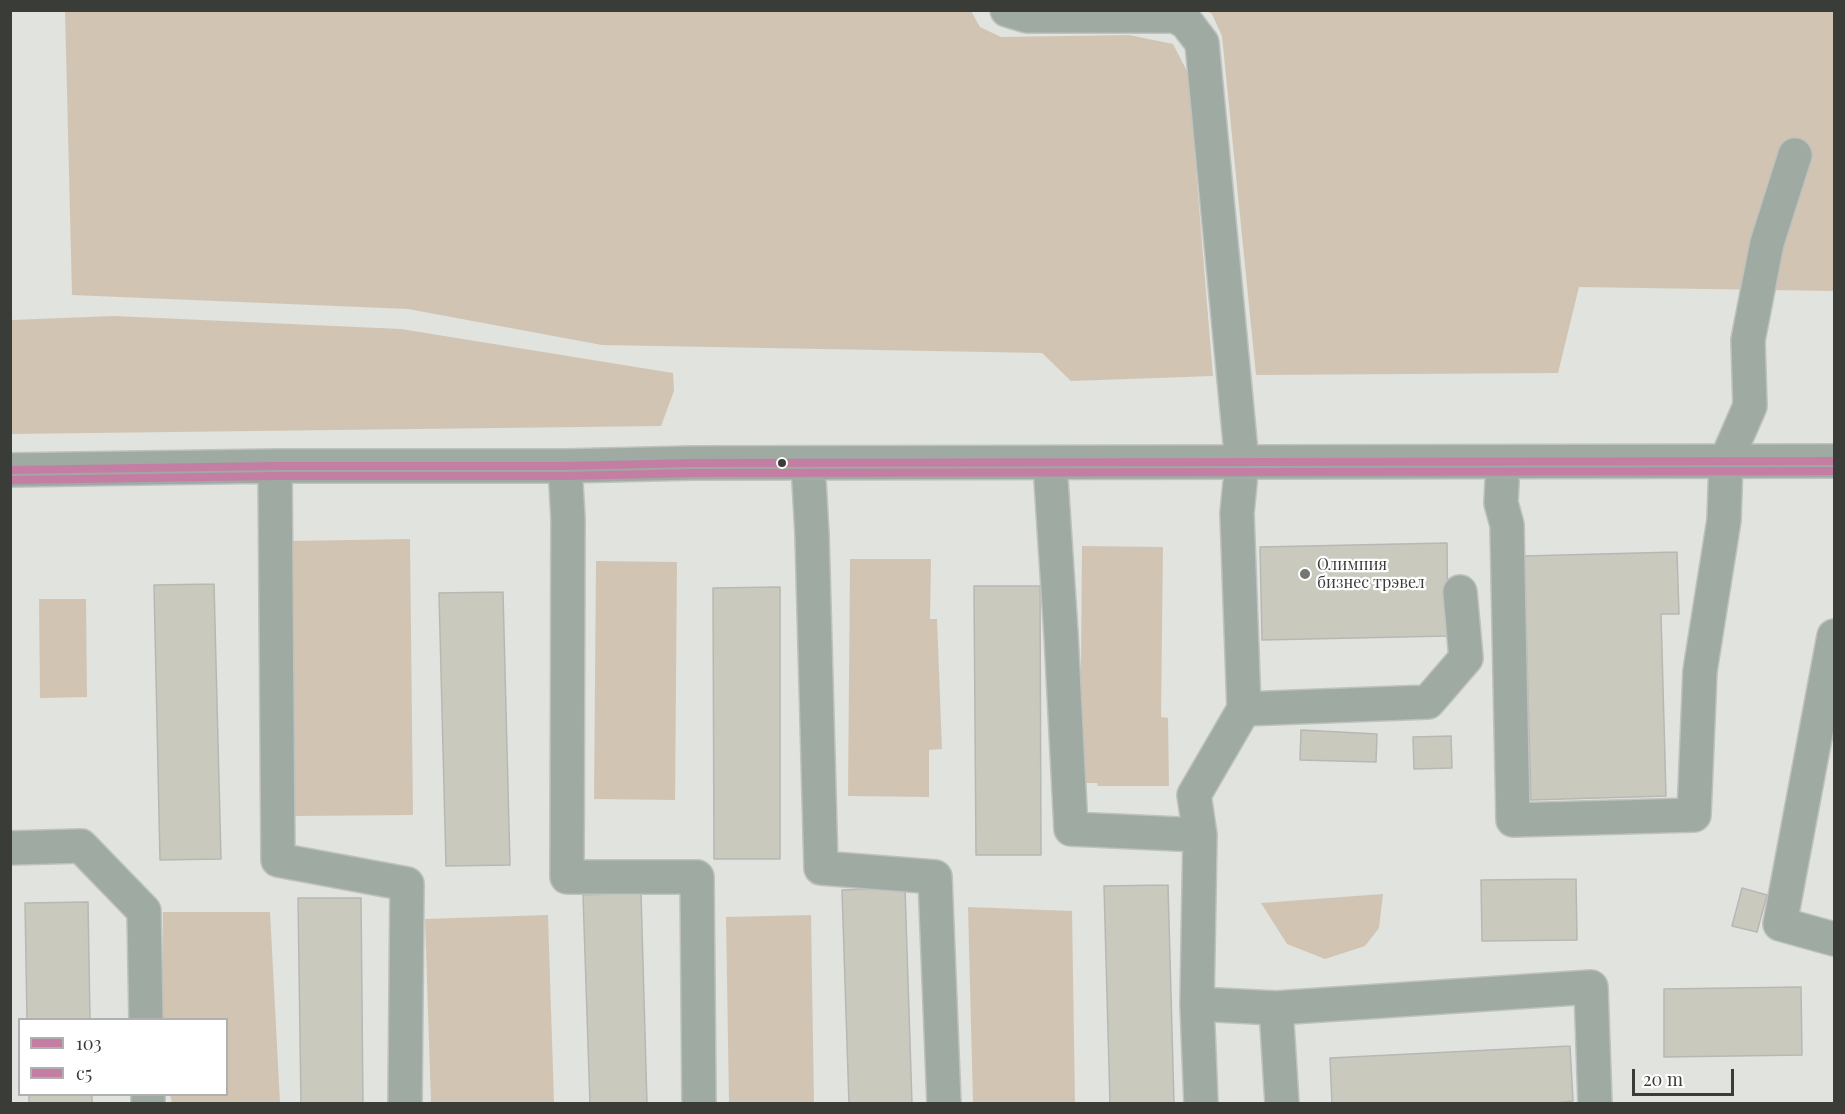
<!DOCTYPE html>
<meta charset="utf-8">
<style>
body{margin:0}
#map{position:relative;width:1845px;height:1114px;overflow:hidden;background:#e0e3de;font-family:"Playfair Display",serif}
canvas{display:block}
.frame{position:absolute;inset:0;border:12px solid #3a3c38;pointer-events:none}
.legend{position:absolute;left:18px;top:1018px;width:210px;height:78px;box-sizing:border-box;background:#fff;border:2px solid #b0b1af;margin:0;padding:8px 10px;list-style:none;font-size:18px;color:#3a3c38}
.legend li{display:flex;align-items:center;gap:12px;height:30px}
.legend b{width:30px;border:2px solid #b0b1af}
.scale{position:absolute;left:1632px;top:1069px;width:102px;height:27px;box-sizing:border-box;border:3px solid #3a3c38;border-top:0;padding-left:8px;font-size:18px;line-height:21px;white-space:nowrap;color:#3a3c38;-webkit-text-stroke:4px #fff;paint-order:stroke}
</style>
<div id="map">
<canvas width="1845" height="1114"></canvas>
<div class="frame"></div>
<ul class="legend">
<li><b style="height:8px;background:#c47ea4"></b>103</li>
<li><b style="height:8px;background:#c47ea4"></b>с5</li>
</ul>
<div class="scale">20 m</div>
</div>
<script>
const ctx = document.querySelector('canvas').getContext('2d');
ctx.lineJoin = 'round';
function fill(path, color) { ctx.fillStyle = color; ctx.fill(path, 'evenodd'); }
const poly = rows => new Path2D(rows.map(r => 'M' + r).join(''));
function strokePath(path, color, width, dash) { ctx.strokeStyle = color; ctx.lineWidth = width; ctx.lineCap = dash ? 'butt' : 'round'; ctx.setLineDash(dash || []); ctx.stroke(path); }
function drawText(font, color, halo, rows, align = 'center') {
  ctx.font = font + ' "Playfair Display",serif'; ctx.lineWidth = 4.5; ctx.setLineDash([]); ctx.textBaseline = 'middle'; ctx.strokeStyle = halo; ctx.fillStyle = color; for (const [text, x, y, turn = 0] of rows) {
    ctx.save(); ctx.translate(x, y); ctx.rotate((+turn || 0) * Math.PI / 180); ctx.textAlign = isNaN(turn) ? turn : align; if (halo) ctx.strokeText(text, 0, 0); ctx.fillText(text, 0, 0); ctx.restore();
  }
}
const green = poly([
 [971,11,980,27,1001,37,1129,35,1173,44,1188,73,1213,376,1071,381,1042,353,602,345,408,309,72,295,65,11],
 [1207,11,1834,11,1834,291,1579,287,1558,373,1256,375,1222,36,1212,14],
 [114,316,401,329,673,373,674,391,661,426,11,434,11,320],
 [410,539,413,815,295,816,292,541],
 [1082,546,1163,547,1161,717,1168,718,1169,786,1098,786,1097,783,1080,783],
 [850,559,931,559,930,619,937,619,942,749,929,750,929,797,848,796],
 [596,561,677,562,675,800,594,799],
 [39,599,86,599,87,697,40,698],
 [1383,894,1379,928,1365,946,1325,959,1287,944,1261,903],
 [968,907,1072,911,1075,1103,973,1103],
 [163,912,270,912,280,1103,172,1103,170,1095,226,1094,226,1020,163,1019],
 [548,915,554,1103,431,1103,425,919],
 [811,915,814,1103,729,1103,726,917]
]);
const building = poly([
 [1447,543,1448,636,1262,640,1260,547,1447,543],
 [1677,552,1679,614,1661,614,1666,796,1531,800,1524,556,1677,552],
 [214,584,221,859,160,860,154,585,214,584],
 [974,586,1040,586,1041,855,976,855,974,586],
 [780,587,780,859,714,859,713,588,780,587],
 [503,592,510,865,446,866,439,593,503,592],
 [1301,730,1377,734,1376,762,1300,760,1301,730],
 [1451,736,1452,768,1414,769,1413,737,1451,736],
 [1576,879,1577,940,1482,941,1481,880,1576,879],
 [1168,885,1174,1104,1110,1104,1104,886,1168,885],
 [905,888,912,1104,849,1104,842,890,905,888],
 [1742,888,1767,895,1757,932,1732,926,1742,888],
 [641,893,647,1104,590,1104,583,895,641,893],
 [298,898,361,898,363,1104,301,1104,298,898],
 [88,902,90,1020,27,1020,25,903,88,902],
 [1801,987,1802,1055,1664,1057,1664,989,1801,987],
 [1570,1046,1573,1101,1546,1104,1332,1104,1330,1058,1570,1046],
 [29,1094,92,1094,92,1104,29,1104,29,1094]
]);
const minor = poly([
 [1007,10,1027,16,1174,16,1186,22,1202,43,1242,463,1237,513,1244,709,1428,702,1466,658,1460,592],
 [1503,462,1501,503,1507,525,1513,820,1694,815,1700,671,1724,520,1726,461,1750,406,1748,340,1767,243,1795,155],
 [808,464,812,534,821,868,935,877,944,1104],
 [1050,464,1061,634,1071,829,1200,835,1197,1004,1276,1008,1591,987,1595,1104],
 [275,466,278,860,407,884,405,1104],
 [565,466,568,519,567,877,697,877,699,1104],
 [10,470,275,466,565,466,693,463,1834,461],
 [1834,636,1780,924,1834,939],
 [1200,835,1194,795,1244,709],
 [10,848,81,846,144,911,146,1020],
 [1197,1004,1201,1104],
 [1276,1008,1282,1104],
 [148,1094,148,1104]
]);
const bus1 = poly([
 [10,470,275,466,565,466,693,463,1834,461]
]);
const bus2 = poly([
 [10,480,275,476,565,476,693,473,1834,471]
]);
const markers = [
 [782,463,5,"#3a3c38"],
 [1305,574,6,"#747672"]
];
const poiNames = [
 ["Олимпия",1317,565],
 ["бизнес трэвел",1317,583]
];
fill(green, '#d2c4b2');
fill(building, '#c9c9be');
strokePath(building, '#b7b8b4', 1.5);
strokePath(minor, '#bfc1be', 36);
strokePath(minor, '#9eaaa2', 33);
strokePath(bus1, '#c47ea4', 8);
strokePath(bus2, '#c47ea4', 8);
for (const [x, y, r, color] of markers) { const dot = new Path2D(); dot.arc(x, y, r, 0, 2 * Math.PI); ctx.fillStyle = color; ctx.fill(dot); strokePath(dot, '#fff', 2); }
drawText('16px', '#3a3c38', '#fff', poiNames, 'left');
</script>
